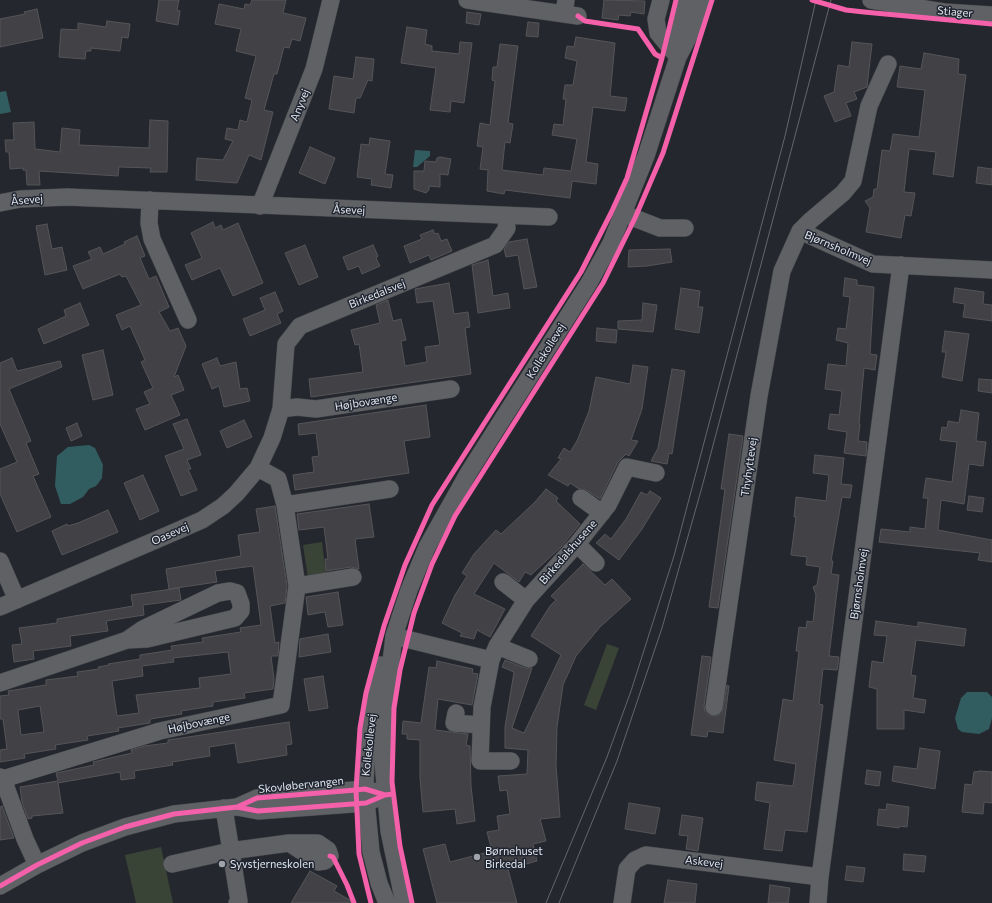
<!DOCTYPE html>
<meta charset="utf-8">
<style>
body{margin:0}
canvas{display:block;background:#24272d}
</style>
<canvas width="992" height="903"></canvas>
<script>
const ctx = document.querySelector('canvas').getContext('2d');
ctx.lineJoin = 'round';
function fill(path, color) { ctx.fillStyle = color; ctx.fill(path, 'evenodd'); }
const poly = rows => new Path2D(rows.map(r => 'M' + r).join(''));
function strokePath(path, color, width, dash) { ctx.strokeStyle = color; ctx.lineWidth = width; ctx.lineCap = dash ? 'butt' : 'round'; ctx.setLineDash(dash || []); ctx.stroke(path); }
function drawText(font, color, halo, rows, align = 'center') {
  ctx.font = font + ' Commissioner,sans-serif'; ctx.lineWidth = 3; ctx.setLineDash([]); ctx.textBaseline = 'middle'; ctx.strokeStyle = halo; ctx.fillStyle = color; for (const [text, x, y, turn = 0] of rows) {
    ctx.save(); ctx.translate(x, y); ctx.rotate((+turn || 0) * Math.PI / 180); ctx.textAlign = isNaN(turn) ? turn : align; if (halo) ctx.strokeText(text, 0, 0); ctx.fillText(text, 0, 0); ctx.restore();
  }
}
const green = poly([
 [322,542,326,575,308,578,303,545],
 [607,644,619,648,596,710,584,705],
 [161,847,173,903,136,903,125,855]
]);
const water = poly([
 [6,91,11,112,0,114,0,92],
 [415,150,430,151,430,156,417,167,413,167],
 [89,445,95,448,103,465,102,478,96,486,89,489,83,497,70,504,61,504,55,486,57,456,68,447],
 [967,692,987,692,992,697,992,718,989,729,979,734,962,732,958,729,955,718,961,698]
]);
const building = poly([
 [159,0,179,0,177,10,180,11,178,25,156,21,159,0],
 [252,0,286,0,283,13,306,18,300,41,292,39,289,48,284,47,277,74,274,74,264,110,273,112,261,160,249,155,237,183,196,180,197,158,223,160,233,141,225,139,227,128,238,130,240,120,247,122,252,100,245,98,256,56,236,51,241,29,215,24,219,4,244,9,245,4,250,5,252,0],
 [604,0,645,1,644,14,631,12,630,16,619,15,618,20,602,18,604,0],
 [37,9,43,38,0,47,0,19,25,14,24,12,37,9],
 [467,12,481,14,479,25,466,23,467,12],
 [107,21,130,24,128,38,122,37,120,51,91,48,91,51,86,51,85,59,59,57,61,29,78,30,78,23,106,27,107,21],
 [528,22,539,23,538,37,526,36,528,22],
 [407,27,427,30,425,44,432,46,432,51,459,54,460,42,472,43,464,103,451,101,450,112,430,110,436,68,401,63,407,27],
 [576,37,615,43,610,96,627,98,625,111,593,107,586,162,598,164,596,184,572,181,570,198,505,190,504,194,487,191,488,170,480,169,483,147,477,146,480,123,490,125,495,81,492,80,493,67,497,67,500,44,518,46,508,123,513,124,510,143,505,142,502,170,543,175,544,168,571,171,577,139,552,135,554,124,563,125,566,99,563,99,565,85,573,85,577,61,565,58,567,46,574,47,576,37],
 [852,42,872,44,867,87,854,92,857,99,846,103,851,116,835,122,824,96,834,92,838,65,849,67,852,42],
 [924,53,959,59,958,74,966,75,953,177,933,174,936,152,909,149,904,192,915,193,911,216,905,215,901,238,866,232,870,208,865,201,873,197,874,189,877,189,882,150,890,151,893,134,919,137,925,90,897,87,900,66,921,69,924,53],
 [356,57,374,59,372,81,368,80,360,98,356,98,354,113,329,109,334,76,353,79,356,57],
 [150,120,168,121,167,172,150,172,151,168,119,167,118,176,39,171,40,185,27,185,26,170,23,170,23,168,10,169,9,152,6,152,5,140,14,140,13,123,34,122,35,149,60,152,62,128,80,130,79,145,149,148,150,120],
 [370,138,390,141,385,174,393,175,391,188,371,185,372,179,357,177,361,144,369,145,370,138],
 [310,147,335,158,325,184,299,173,310,147],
 [440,157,451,159,448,175,440,174,440,187,429,186,429,190,426,193,414,189,414,171,424,171,425,161,436,162,437,158,440,157],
 [978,167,992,169,992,185,976,183,978,167],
 [213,222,215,228,221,225,223,230,238,223,263,283,233,296,220,268,192,280,185,265,202,258,191,233,213,222],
 [47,224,52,249,62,247,67,270,45,275,36,226,47,224],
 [433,230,435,234,438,233,441,241,447,239,452,251,431,260,429,255,410,263,404,246,422,239,420,235,433,230],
 [137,236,145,256,140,258,149,279,156,276,169,307,159,312,170,331,178,328,186,346,174,377,178,375,184,390,171,395,180,415,145,430,136,409,150,404,144,392,153,388,141,362,145,360,130,326,122,330,116,315,141,305,126,276,122,277,120,274,83,289,73,266,92,259,88,252,100,247,103,254,125,244,124,242,137,236],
 [527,239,537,287,524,289,518,255,506,257,504,249,509,242,527,239],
 [305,245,318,277,299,285,285,253,305,245],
 [373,245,378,256,376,258,380,266,362,274,359,266,348,270,343,257,373,245],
 [670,249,672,262,647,266,628,267,629,250,670,249],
 [488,260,493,296,508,293,510,308,478,313,472,265,488,260],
 [845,278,857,280,857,285,874,287,870,354,877,355,875,370,864,368,859,424,860,424,858,441,867,442,866,456,844,453,847,432,828,429,830,414,839,415,842,391,825,389,828,364,846,366,848,343,836,340,838,328,846,329,850,297,843,296,845,278],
 [449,283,454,314,468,312,470,327,465,328,471,374,311,397,309,379,363,372,359,344,355,345,351,330,380,323,376,305,388,300,393,321,401,319,406,340,401,341,405,366,427,362,425,347,440,345,433,301,417,303,415,289,449,283],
 [681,288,700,291,698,307,703,307,699,333,675,329,681,288],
 [955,288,984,292,983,304,992,305,992,321,963,317,965,304,953,302,955,288],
 [275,292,283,311,277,314,281,323,250,336,243,319,265,310,260,298,275,292],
 [80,303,89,325,44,344,38,329,66,316,64,310,80,303],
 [643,303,657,305,653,332,618,329,618,321,642,320,643,303],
 [597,328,617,330,616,343,596,341,597,328],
 [945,331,969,334,962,381,942,377,946,352,942,352,945,331],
 [103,350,113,395,93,400,82,355,103,350],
 [12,358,17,371,60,361,62,367,9,389,31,441,26,443,39,474,33,476,51,517,17,532,0,494,0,469,17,462,0,424,0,363,12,358],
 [217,358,220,366,236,362,240,389,247,388,250,401,224,407,219,386,212,389,202,364,217,358],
 [633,365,648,367,642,409,631,440,638,441,629,456,626,454,618,462,600,499,586,490,579,489,570,483,568,486,548,475,561,459,558,458,564,448,570,452,577,441,589,411,596,377,630,384,633,365],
 [672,369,685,371,672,454,669,453,667,464,651,461,658,448,672,369],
 [979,379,992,380,992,393,978,391,979,379],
 [426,405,430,437,404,441,409,473,295,490,293,475,314,472,312,457,319,456,316,433,299,435,298,424,426,405],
 [961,410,979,413,976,441,986,442,983,466,969,464,964,504,941,500,938,530,992,540,992,562,978,560,980,553,879,542,881,529,910,532,910,527,925,529,928,498,923,498,926,478,952,482,957,442,940,440,942,427,947,428,948,421,959,423,961,410],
 [187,419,201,455,187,460,191,469,188,469,197,490,181,496,165,456,184,449,173,424,187,419],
 [244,420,252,437,227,448,220,431,244,420],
 [77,423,82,436,71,441,66,428,77,423],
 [729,434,743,436,718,608,709,607,725,489,721,489,729,434],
 [815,455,844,458,841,484,852,485,850,498,842,497,831,561,833,561,831,574,839,575,829,656,839,657,837,670,823,669,819,704,823,705,807,832,785,830,782,851,764,849,770,803,755,800,757,782,793,786,796,764,774,760,783,699,793,701,799,651,796,651,799,627,806,628,807,621,813,622,816,595,813,587,817,585,820,567,806,565,807,557,791,555,796,517,794,517,796,497,826,501,829,475,813,473,815,455],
 [143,475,159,511,140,520,124,483,143,475],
 [546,489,558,498,556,501,580,524,561,547,531,575,525,572,519,582,494,563,474,594,505,609,490,637,477,630,474,639,460,636,462,633,442,623,455,595,467,576,462,573,474,554,496,530,501,534,535,502,546,489],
 [650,491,661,498,642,529,619,560,596,543,605,534,611,539,626,519,641,492,647,495,650,491],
 [969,496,984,498,982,512,967,510,969,496],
 [369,504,374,537,355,539,359,569,351,567,326,571,325,559,328,559,324,527,299,530,297,514,369,504],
 [275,506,287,586,285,603,270,606,275,643,279,642,278,656,271,656,274,679,273,689,244,693,245,698,213,702,213,706,181,711,182,714,150,719,150,723,118,728,119,731,87,736,88,740,55,745,56,749,24,754,25,758,0,762,0,750,7,749,3,719,0,719,0,696,9,695,8,691,46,685,46,680,78,676,77,672,99,669,98,667,109,665,108,664,140,659,140,655,172,650,171,646,203,642,202,638,241,632,240,628,261,625,253,566,215,571,217,582,169,589,166,569,241,556,238,535,260,532,256,509,275,506],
 [228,652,231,674,199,678,200,688,136,695,139,713,117,716,112,681,143,676,142,666,174,662,173,658,228,652],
 [40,706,44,732,21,735,18,710,40,706],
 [108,510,118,532,62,555,52,531,67,524,68,526,78,523,108,510],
 [583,564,605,585,612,579,631,599,600,627,576,656,563,685,557,727,556,765,560,817,540,819,546,841,533,844,537,861,508,869,517,903,437,903,423,849,445,844,450,862,492,851,487,832,499,830,497,816,510,814,507,790,500,791,498,776,527,774,528,750,505,748,505,727,514,672,502,667,505,660,525,668,532,668,512,728,524,733,561,655,531,636,550,606,556,600,551,596,583,564],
 [179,588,181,600,143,605,144,615,106,621,108,631,70,636,71,646,33,651,34,659,14,662,12,645,22,644,19,628,57,623,57,619,133,606,131,595,179,588],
 [338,592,343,625,328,627,325,612,308,615,306,597,338,592],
 [876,621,918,627,918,622,966,629,964,646,916,640,911,675,916,676,913,698,926,700,924,713,904,710,904,729,877,729,877,689,869,687,872,661,883,663,887,636,874,635,876,621],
 [328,634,331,652,299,657,300,639,328,634],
 [702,656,711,657,704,706,705,711,708,715,717,716,722,713,727,685,729,686,723,733,708,731,707,737,691,735,702,656],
 [437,661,473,669,472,673,478,674,472,705,438,699,435,730,468,734,466,745,470,746,471,786,475,821,457,824,455,809,423,812,420,778,420,740,407,739,407,734,402,734,403,721,421,723,429,667,436,668,437,661],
 [323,676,328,708,309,711,304,679,323,676],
 [289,722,292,744,286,745,287,755,238,763,235,743,209,747,210,756,172,762,173,765,134,771,135,778,121,780,120,772,58,783,63,813,32,816,32,818,28,819,22,802,20,787,58,781,56,773,94,765,93,762,132,753,131,750,144,746,168,743,168,740,289,722],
 [920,748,940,751,935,789,892,781,894,766,917,769,920,748],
 [867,770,881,772,879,786,865,784,867,770],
 [980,771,992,772,992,803,984,802,983,814,962,812,965,784,972,785,974,772,980,771],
 [629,803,660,808,655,834,625,829,629,803],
 [887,804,909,807,907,827,899,826,899,828,877,825,879,809,886,810,887,804],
 [2,806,14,838,0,840,0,807,2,806],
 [682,815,703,818,698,851,686,849,688,836,679,835,682,815],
 [904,854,926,856,924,872,903,870,904,854],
 [847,866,865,868,863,882,845,880,847,866],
 [310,871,337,886,334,891,355,903,291,903,310,871],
 [668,880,697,884,695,903,664,903,668,880],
 [770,885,790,888,788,903,768,903,770,885]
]);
const minor = poly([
 [467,0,578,16],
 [661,0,656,19,658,33,678,57],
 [871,0,944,12,992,15],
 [564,14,566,0],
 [678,54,678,28,685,0],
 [150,200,149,223,152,239,188,320],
 [0,203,20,199,67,197,549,217],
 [260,206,314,69,331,0],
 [624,214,660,228,685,228],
 [800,231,873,264,992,270],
 [281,409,297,407,316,409,451,389],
 [581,498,602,513],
 [285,505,390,489],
 [577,544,596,563],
 [0,561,17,600],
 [503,582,526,600],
 [297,586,353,577],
 [0,607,163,537,202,520,223,506,236,494,258,468,272,438,281,409,286,344,300,326,495,245,507,228,505,216],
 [394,636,491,660],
 [497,646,529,659],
 [381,665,373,703,366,758,365,789,371,852,379,883,387,903],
 [0,683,127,640,147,639,235,618,241,611,241,604,237,593,230,591,218,593,143,629,127,640],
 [714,707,759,396,782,271,800,231,810,221,843,193,853,181,869,106,888,64],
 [456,713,454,723,481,725],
 [511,761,480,761,482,707,491,660,497,646,526,600,577,544,608,505,627,467,656,473],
 [0,777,3,779,25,839,37,865],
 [3,779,160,731,281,705,297,586,285,505,278,479,258,468],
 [237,807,257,798,365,789,376,792],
 [224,808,239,901,237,903],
 [172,864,230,851,289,843,318,843,328,850,330,856,325,861,318,862,289,843],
 [0,886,37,865,82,843,125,827,174,814,237,807,258,811,366,803,385,795],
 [404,903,389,831,383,762,386,704,394,636,409,590,427,547,469,472,589,283,611,243,646,156,678,57,692,30,702,0],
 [622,903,627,869,635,860,646,855,820,877],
 [818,903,820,877,901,265]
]);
const tram = poly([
 [546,903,607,757,631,691,674,556,785,136,816,0],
 [559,903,617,761,662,628,702,487,831,0]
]);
const cycleway = poly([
 [812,0,846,10,864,12,992,24],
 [578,16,585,21,638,29,655,54,662,58],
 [237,807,257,798,356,790,365,789,385,795],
 [330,856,333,857,347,885,354,903],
 [0,886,37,865,82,843,125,827,174,814,237,807,258,811,366,803,385,795,393,794],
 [371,903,359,854,356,790,360,728,366,693,384,626,405,565,432,505,581,272,611,213,627,178,662,58,676,0],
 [412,903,400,846,392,782,394,708,400,670,414,613,432,564,455,516,603,283,635,218,663,153,712,0]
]);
const markers = [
 [477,857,4,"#a0a4aa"],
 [222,864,4,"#a0a4aa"]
];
const streetNames = [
 ["Stiager",955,12,5],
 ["Anyvej",300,105,-68],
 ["Åsevej",27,200,-5],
 ["Åsevej",349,210,2],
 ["Bjørnsholmvej",838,248,23],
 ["Birkedalsvej",377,294,-22],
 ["Kollekollevej",546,351,-58],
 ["Højbovænge",366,402,-9],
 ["Thyhyttevej",749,467,-82],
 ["Oasevej",170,534,-24],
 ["Birkedalshusene",568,552,-49],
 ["Bjørnsholmvej",859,584,-82],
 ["Højbovænge",199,723,-12],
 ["Kollekollevej",369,745,-84],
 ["Skovløbervangen",301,785,-6],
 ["Askevej",704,862,7]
];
const poiNames = [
 ["Børnehuset",485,851],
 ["Birkedal",485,864],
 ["Syvstjerneskolen",230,864]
];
fill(green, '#3a4436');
fill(water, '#315d61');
fill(building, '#424146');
strokePath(building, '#555458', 1);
strokePath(minor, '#414448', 18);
strokePath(minor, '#5f6165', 17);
strokePath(tram, '#646669', 1);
strokePath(cycleway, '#f560ab', 5);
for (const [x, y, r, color] of markers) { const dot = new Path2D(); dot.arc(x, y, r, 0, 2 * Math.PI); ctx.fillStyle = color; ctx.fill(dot); strokePath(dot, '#202631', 1.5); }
drawText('11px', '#e3e7ee', '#202631', streetNames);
drawText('11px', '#e3e7ee', '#202631', poiNames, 'left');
</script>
